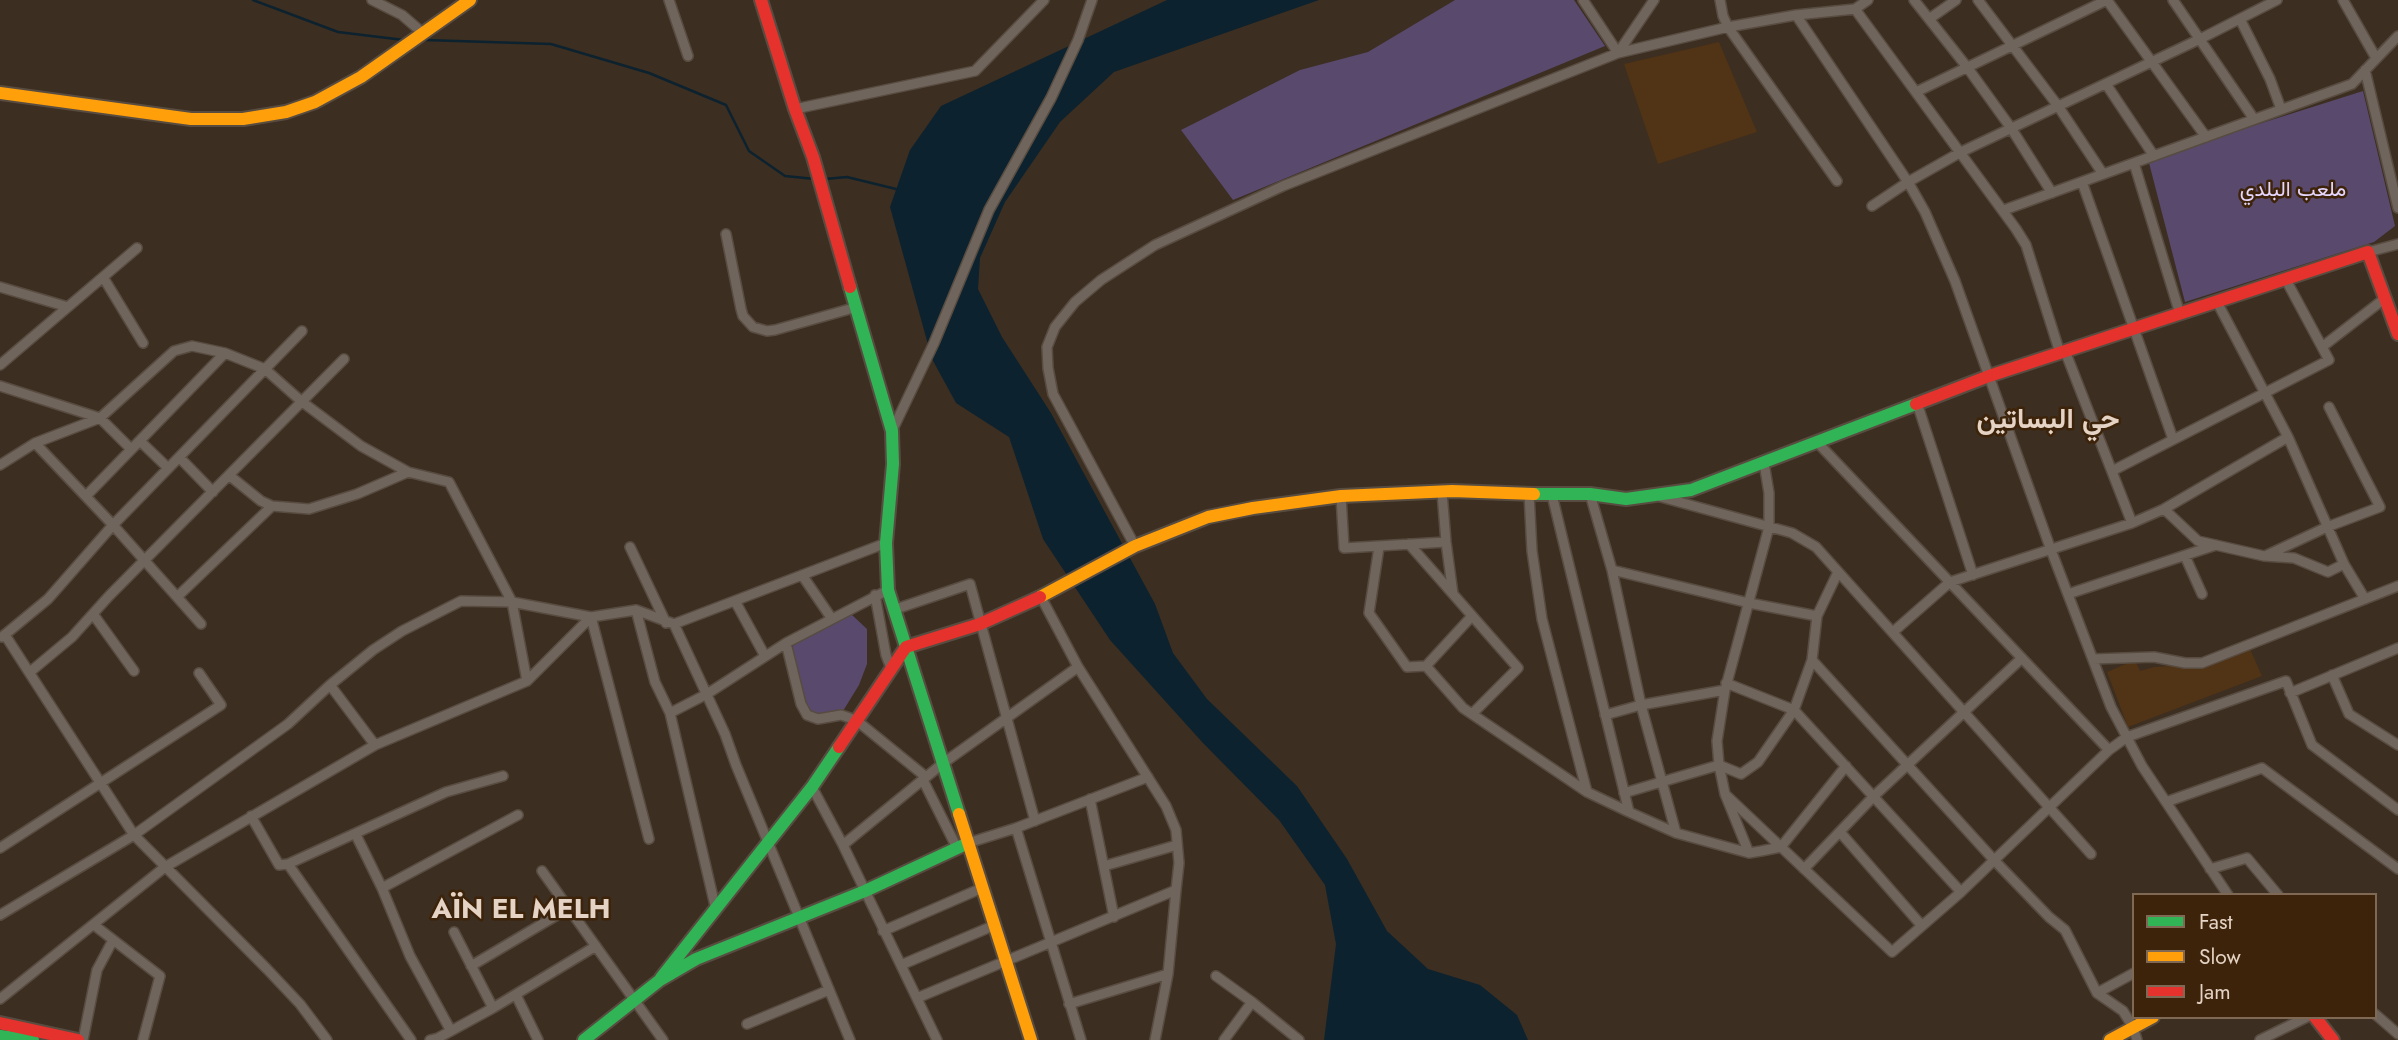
<!DOCTYPE html>
<meta charset="utf-8">
<style>
body{margin:0}
#map{position:relative;width:2398px;height:1040px;overflow:hidden;background:#3c2e20;font-family:Jost,sans-serif}
canvas{display:block}
.legend{position:absolute;left:2132px;top:893px;width:245px;height:126px;box-sizing:border-box;background:#3d2309;border:2px solid #806954;margin:0;padding:9px 12px;list-style:none;font-size:21px;color:#e5d3c5}
.legend li{display:flex;align-items:center;gap:14px;height:35px}
.legend b{width:35px;border:2px solid #806954}
</style>
<div id="map">
<canvas width="2398" height="1040"></canvas>
<ul class="legend">
<li><b style="height:9px;background:#30b455"></b>Fast</li>
<li><b style="height:9px;background:#ff9f0a"></b>Slow</li>
<li><b style="height:9px;background:#e5322d"></b>Jam</li>
</ul>
</div>
<script>
const ctx = document.querySelector('canvas').getContext('2d');
ctx.lineJoin = 'round';
function fill(path, color) { ctx.fillStyle = color; ctx.fill(path, 'evenodd'); }
const poly = rows => new Path2D(rows.map(r => 'M' + r).join(''));
function strokePath(path, color, width, dash) { ctx.strokeStyle = color; ctx.lineWidth = width; ctx.lineCap = dash ? 'butt' : 'round'; ctx.setLineDash(dash || []); ctx.stroke(path); }
function drawText(font, color, halo, rows, align = 'center') {
  ctx.font = font + ' Jost,Vazirmatn,sans-serif'; ctx.lineWidth = 5; ctx.setLineDash([]); ctx.textBaseline = 'middle'; ctx.strokeStyle = halo; ctx.fillStyle = color; for (const [text, x, y, turn = 0] of rows) {
    ctx.save(); ctx.translate(x, y); ctx.rotate((+turn || 0) * Math.PI / 180); ctx.textAlign = isNaN(turn) ? turn : align; if (halo) ctx.strokeText(text, 0, 0); ctx.fillText(text, 0, 0); ctx.restore();
  }
}
const built = poly([
 [1719,42,1757,132,1658,164,1624,64],
 [2250,649,2262,676,2128,727,2107,672,2135,660,2140,671,2154,667,2170,666,2202,668]
]);
const green = poly([
 [1455,0,1574,0,1605,46,1233,200,1181,130,1300,70,1368,52],
 [2363,91,2395,226,2374,242,2185,302,2148,159],
 [851,614,867,629,867,664,859,685,843,711,816,716,808,711,801,695,791,654,792,647,798,641]
]);
const water = poly([
 [1167,0,1319,0,1114,72,1060,122,1005,202,980,258,978,289,1002,337,1051,413,1155,604,1173,653,1207,699,1297,786,1347,859,1387,931,1428,969,1480,985,1517,1015,1528,1040,1324,1040,1336,944,1325,885,1279,820,1203,743,1110,640,1043,539,1009,437,956,403,932,359,890,207,910,150,941,106]
]);
const stream = poly([
 [253,0,338,32,404,40],
 [425,40,551,44,649,73,726,105,749,151,785,176,815,179],
 [825,179,847,177,896,189]
]);
const street = poly([
 [372,0,402,15,424,34],
 [669,0,688,56],
 [1583,0,1618,53,1654,0],
 [1720,0,1723,16,1728,27,1837,181],
 [1914,0,1967,67,2011,128,2052,193],
 [1978,0,2058,106,2103,174],
 [2107,0,2206,137],
 [2173,0,2254,119],
 [2343,0,2376,58],
 [1855,9,2016,229,2026,245,2060,353],
 [1796,15,1908,182,1925,212,1955,281,2051,550,2111,707,2142,766,2228,895],
 [1929,19,1956,0],
 [2240,19,2270,79,2281,109],
 [2365,70,2398,208],
 [2106,84,2154,156],
 [1916,92,2107,0],
 [795,109,975,71,1044,0],
 [2134,163,2180,314],
 [2082,182,2173,439],
 [1872,206,1908,182,1961,152,2200,39,2277,0],
 [2004,210,2352,84,2398,36],
 [726,234,741,309,743,316,753,327,767,331,775,330,857,307],
 [2368,252,2398,244],
 [103,277,143,343],
 [0,287,68,307],
 [2322,347,2384,299],
 [2065,351,2132,523],
 [0,365,137,248],
 [0,386,100,418,131,449],
 [1917,403,1973,575],
 [892,431,934,343,989,210,1051,98,1078,40,1092,0],
 [140,441,168,468],
 [1817,442,2109,750],
 [35,443,113,525,201,624],
 [179,457,213,492],
 [0,465,35,443,100,418,174,351,192,346,225,353,265,369,301,401,361,446,408,472,449,482,512,602,527,681],
 [2112,471,2329,360,2286,280],
 [230,476,261,501,272,506,309,509,357,494,408,472],
 [1442,492,1446,542,1453,594],
 [1529,494,1532,551,1542,619,1587,792],
 [1590,494,1612,570,1641,705,1676,833],
 [1552,495,1629,812],
 [86,496,225,353],
 [1341,496,1344,548,1446,542],
 [1661,497,1792,533,1816,547,2091,854],
 [2164,509,2198,541,2264,556,2294,558,2328,572,2344,564,2288,437,2217,302],
 [1409,544,1518,668,1472,714],
 [1135,546,1053,394,1048,368,1047,347,1055,327,1075,302,1101,280,1155,245,1283,186,1618,53,1728,27,1796,15,1855,9,1868,0],
 [630,547,666,623],
 [1379,547,1369,613,1407,667,1426,666,1463,708,1587,792,1629,812,1676,833,1749,853,1761,851,1781,847,1846,766],
 [2185,556,2202,594],
 [2265,556,2327,527,2380,507,2329,407],
 [2344,564,2365,599],
 [1612,570,1749,603,1817,616],
 [802,575,832,619],
 [2068,594,2216,545],
 [875,595,886,655,891,668],
 [177,597,272,506],
 [1041,597,1078,667,1166,806,1176,830,1179,863,1176,890,1168,974,1155,1040],
 [735,601,765,656],
 [636,610,655,682,670,713,716,910],
 [893,610,970,584,1035,821],
 [93,614,134,671],
 [591,617,649,839],
 [1893,632,1950,582,2132,523,2164,509,2288,437],
 [5,635,134,835,267,969,300,1004,327,1040],
 [2,637,48,599,113,525,302,331],
 [786,643,801,704,807,715,818,719,841,715,856,720,926,777],
 [2093,659,2154,657,2185,663,2202,663,2398,586],
 [1812,660,1994,860,2049,917,2065,930,2097,993,2123,1011,2133,1027,2137,1040],
 [1426,666,1472,616],
 [30,672,72,637,109,596,344,359],
 [2332,675,2349,714,2398,745],
 [1726,683,1794,710,1961,892],
 [330,685,375,745],
 [2290,693,2398,648],
 [670,713,707,694,786,643,888,590],
 [1605,715,1641,705,1725,690],
 [923,780,957,848],
 [812,787,843,845,937,1040],
 [1624,793,1719,765,1741,774,1758,762,1794,710,1812,660,1817,616,1838,572],
 [1725,794,1892,952,1961,892,2109,750,2127,737,2286,681,2312,745,2398,810],
 [1090,799,1114,917],
 [2166,802,2262,768,2398,869],
 [251,816,279,865,288,864],
 [1016,828,1081,1040],
 [1840,832,1922,926],
 [356,835,382,888,410,956,451,1031],
 [968,843,1016,828,1148,777],
 [843,845,942,764,1078,667],
 [0,848,221,705,199,673],
 [1749,853,1725,794,1719,765,1717,741,1725,690,1769,527,1769,493,1764,463],
 [1104,866,1177,845],
 [1804,869,1874,796,2022,658],
 [2210,869,2247,858,2278,895],
 [542,871,663,1040],
 [382,888,518,815],
 [0,915,134,835,288,724,330,685,373,650,402,631,461,601,512,602,591,617,636,610,674,624],
 [94,925,160,976,143,1040],
 [883,931,982,888],
 [454,932,493,1008],
 [901,965,995,925],
 [471,966,569,908],
 [1216,976,1252,1002,1224,1040],
 [2097,993,2134,973],
 [516,995,538,1040],
 [917,998,1176,890],
 [0,999,165,867,375,745,527,681,591,617],
 [1252,1002,1299,1040],
 [1069,1004,1168,974],
 [2375,1014,2398,1034],
 [747,1024,829,990],
 [83,1040,97,970,113,940],
 [411,1040,288,864,446,792,503,776],
 [430,1040,438,1038,493,1008,596,946],
 [850,1040,736,765,725,734,674,624,886,543],
 [2260,1040,2307,1017]
]);
const fast = poly([
 [850,287,892,431,893,464,886,543,888,590,959,814],
 [1534,494,1590,494,1626,499,1691,490,1916,404],
 [661,978,812,787,839,747],
 [0,1036,33,1040],
 [584,1040,660,980,696,959,865,891,968,843]
]);
const slow = poly([
 [0,93,191,119,243,119,286,112,315,102,361,77,470,0],
 [1040,597,1135,546,1208,517,1253,508,1341,496,1452,491,1534,494],
 [959,814,1031,1040],
 [2110,1040,2153,1017]
]);
const jam = poly([
 [761,0,795,109,813,157,850,287],
 [1916,404,1989,376,2368,252,2398,334],
 [839,747,906,647,980,624,1040,597],
 [2315,1017,2333,1040],
 [0,1023,78,1040]
]);
const parkNames = [
 ["ملعب البلدي",2293,191]
];
const districtNames = [
 ["حي البساتين",2048,421],
 ["AÏN EL MELH",521,911]
];
fill(built, '#513316');
fill(green, '#59496d');
fill(water, '#0d222f');
strokePath(stream, '#0d222f', 2.5);
strokePath(street, '#584c41', 12);
strokePath(fast, '#584c41', 16);
strokePath(slow, '#584c41', 16);
strokePath(jam, '#584c41', 16);
strokePath(street, '#70655c', 9);
strokePath(fast, '#30b455', 12);
strokePath(slow, '#ff9f0a', 12);
strokePath(jam, '#e5322d', 12);
drawText('21px', '#e5d6fe', '#3d2309', parkNames);
drawText('bold 28px', '#e5d3c5', '#3d2309', districtNames);
</script>
